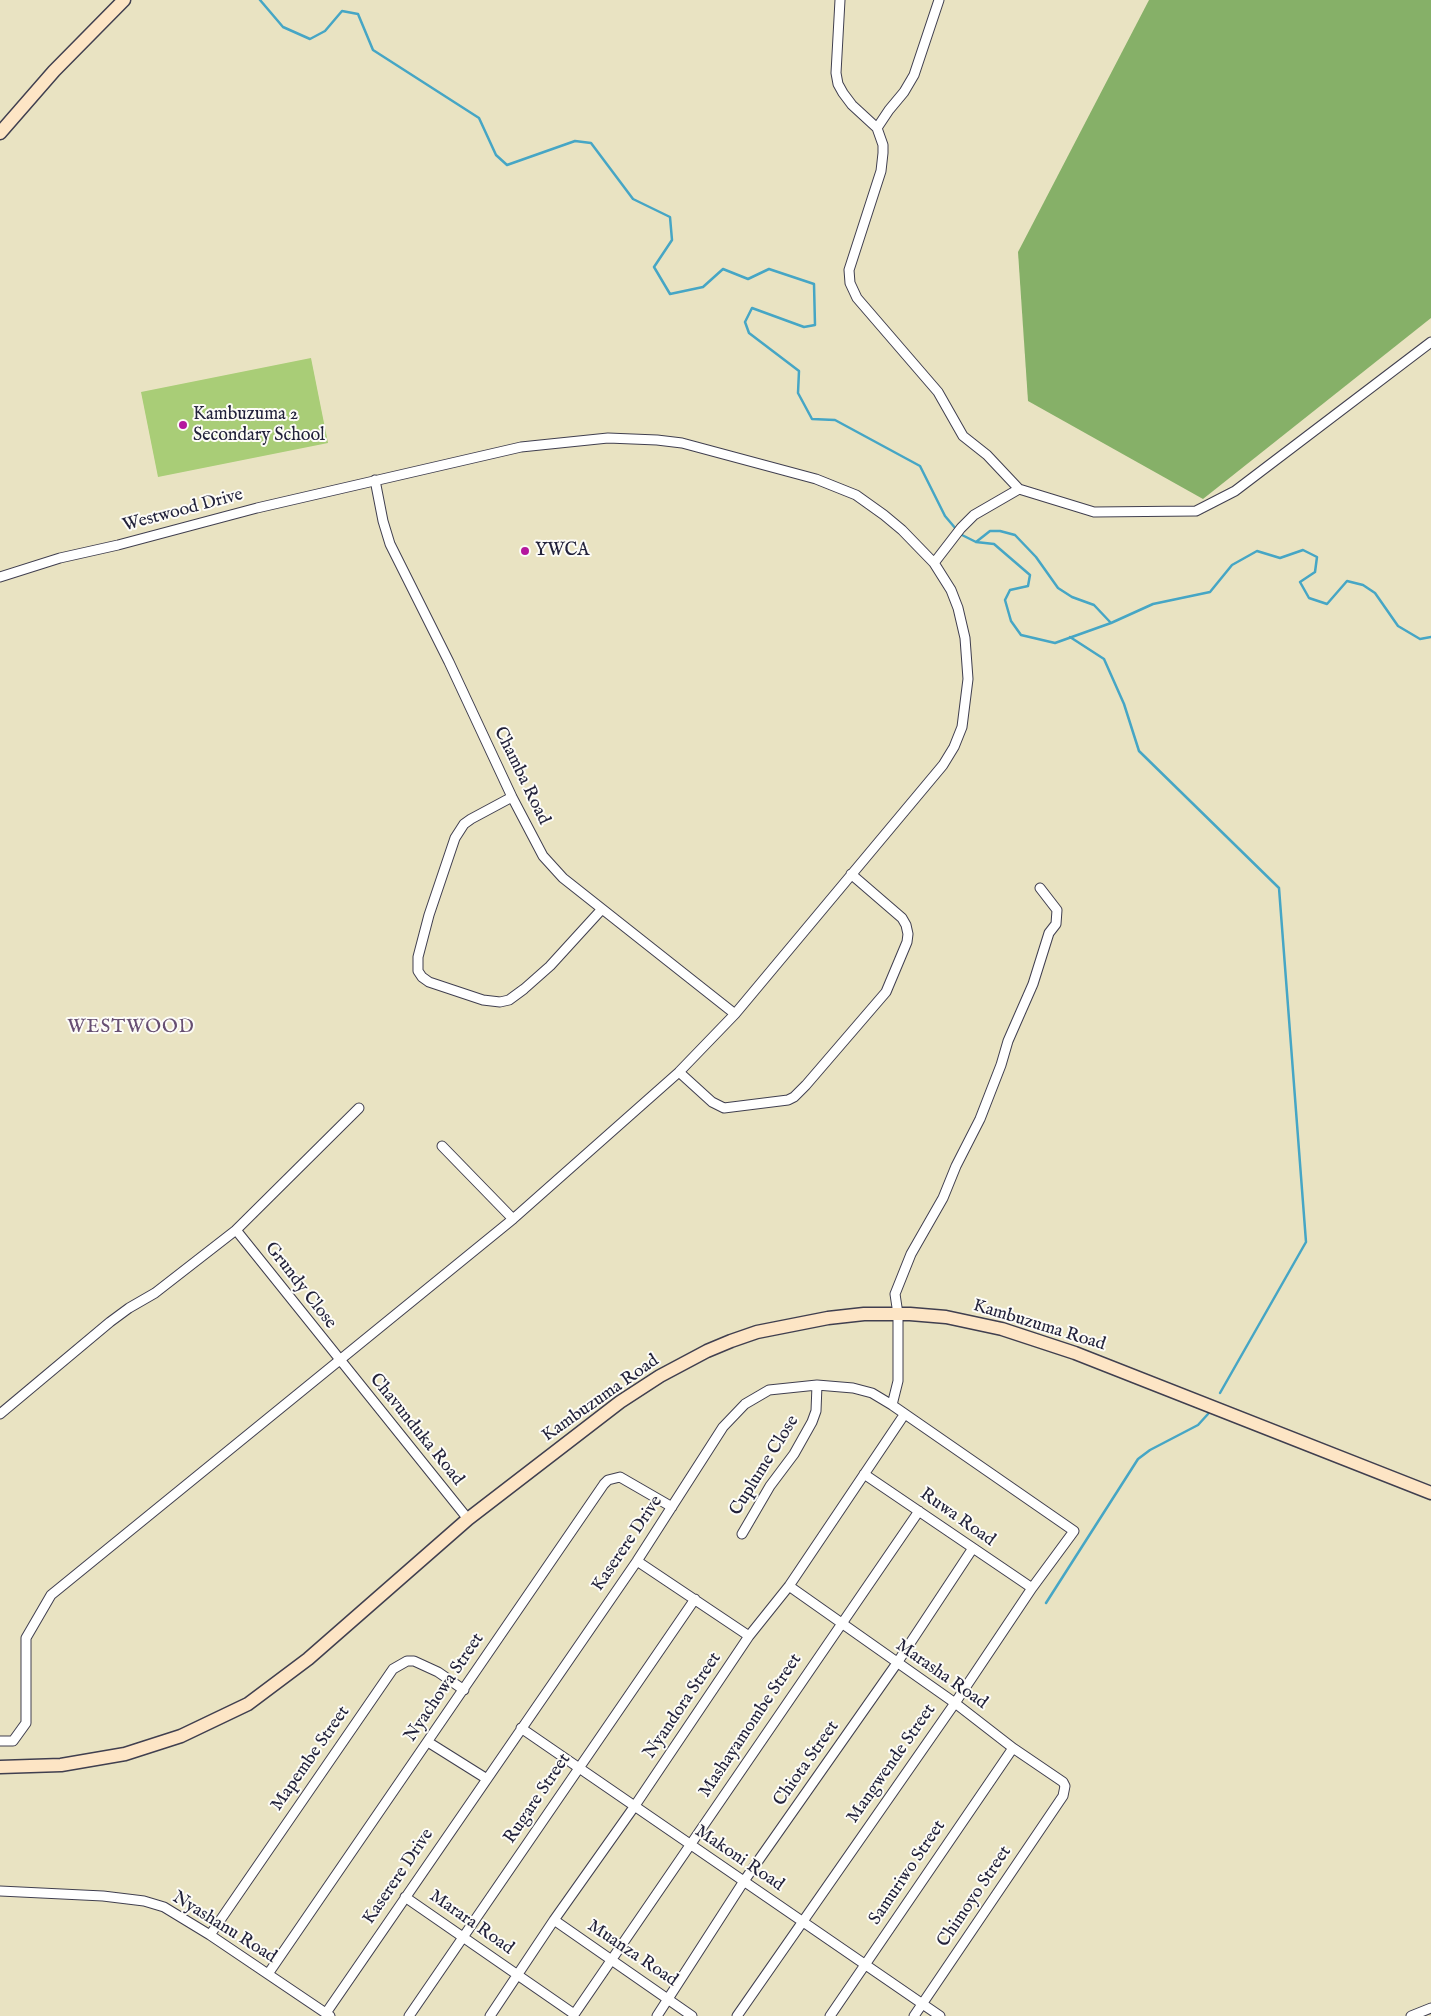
<!DOCTYPE html>
<style>
body{margin:0}
canvas{display:block;background:#e9e3c2}
</style>
<canvas width="1431" height="2016"></canvas>
<script>
const ctx = document.querySelector('canvas').getContext('2d');
ctx.lineJoin = 'round';
function fill(path, color) { ctx.fillStyle = color; ctx.fill(path, 'evenodd'); }
const poly = rows => new Path2D(rows.map(r => 'M' + r).join(''));
function strokePath(path, color, width, dash) { ctx.strokeStyle = color; ctx.lineWidth = width; ctx.lineCap = dash ? 'butt' : 'round'; ctx.setLineDash(dash || []); ctx.stroke(path); }
function drawText(font, color, halo, rows, align = 'center') {
  ctx.font = font + ' "IM FELL English",serif'; ctx.lineWidth = 4; ctx.setLineDash([]); ctx.textBaseline = 'middle'; ctx.strokeStyle = halo; ctx.fillStyle = color; for (const [text, x, y, turn = 0] of rows) {
    ctx.save(); ctx.translate(x, y); ctx.rotate((+turn || 0) * Math.PI / 180); ctx.textAlign = isNaN(turn) ? turn : align; if (halo) ctx.strokeText(text, 0, 0); ctx.fillText(text, 0, 0); ctx.restore();
  }
}
const green = poly([
 [311,358,328,443,158,477,141,392]
]);
const forest = poly([
 [1149,0,1431,0,1431,318,1203,499,1028,401,1018,252]
]);
const stream = poly([
 [260,0,283,27,310,39,325,31,342,11,358,14,373,50,479,118,496,155,507,165,575,141,591,143,633,199,670,217,672,240,654,267,670,294,703,287,723,269,748,279,769,269,814,284,815,325,804,327,752,308,745,322,749,333,799,371,798,393,812,419,835,420,920,466,945,516,956,529],
 [960,534,976,542,994,544,1030,575,1028,586,1010,590,1005,600,1011,621,1021,635,1055,643,1111,623,1153,604,1210,592,1232,565,1257,551,1280,558,1303,550,1317,557,1315,572,1300,582,1309,598,1327,604,1347,581,1363,585,1375,593,1398,626,1420,639,1431,637],
 [976,542,990,531,1000,531,1015,535,1036,557,1058,588,1072,597,1094,605,1111,623],
 [1070,637,1104,659,1124,704,1139,751,1279,888,1306,1242,1220,1393],
 [1046,1603,1138,1459,1150,1450,1198,1425,1208,1414]
]);
const street = poly([
 [840,0,836,73,838,84,843,93,852,105,877,128,883,145,883,153,881,171,849,270,850,283,857,298,938,392,963,436,987,455,1019,489,1094,512,1196,511,1235,491,1431,342],
 [877,128,889,110,904,92,914,75,939,0],
 [375,480,383,521,390,544,449,662,512,797,543,856,563,878,735,1014],
 [934,563,961,528,974,515,1019,489],
 [0,577,60,558,118,545,257,508,521,447,608,438,657,440,682,443,816,479,856,495,884,515,902,530,934,563,951,590,958,608,965,638,968,679,962,727,954,747,943,765,735,1014,679,1072,513,1219,51,1595,26,1638,26,1723,13,1741,0,1741],
 [512,797,471,819,464,824,455,838,429,915,418,957,418,971,422,977,429,982,483,1000,500,1002,509,1000,524,989,550,966,602,909],
 [679,1072,712,1102,724,1108,788,1100,794,1097,806,1085,886,992,907,942,908,934,906,925,902,918,851,874],
 [442,1146,513,1219],
 [236,1230,468,1519],
 [892,1405,898,1381,898,1314,895,1294,911,1254,943,1198,956,1166,980,1119,1001,1065,1008,1041,1033,984,1049,933,1056,924,1057,910,1040,888],
 [0,1414,110,1322,129,1308,155,1293,236,1230,359,1108],
 [864,1474,1032,1588],
 [742,1534,770,1486,794,1454,812,1422,816,1411,817,1385],
 [637,1561,749,1636],
 [789,1586,955,1703,1013,1748,1063,1782,1065,1786,1063,1796,914,2016],
 [521,1728,940,2016],
 [428,1742,487,1779],
 [0,1891,103,1896,144,1901,164,1907,210,1935,330,2016],
 [405,1897,574,2014],
 [554,1920,692,2016],
 [210,1935,393,1669,407,1661,414,1661,438,1672,464,1690],
 [268,1974,604,1484,608,1480,620,1477,672,1507],
 [326,2013,637,1561,723,1427,745,1404,769,1390,817,1385,853,1388,872,1393,892,1405,1074,1531,1032,1588,955,1703,737,2016],
 [409,2016,695,1599],
 [490,2016,554,1920,634,1807,749,1636,789,1586,904,1415],
 [573,2016,919,1511],
 [657,2016,744,1881,897,1663,973,1548],
 [830,2016,1013,1748],
 [1411,2016,1431,2008]
]);
const secondary = poly([
 [0,133,54,71,124,0],
 [0,1767,61,1765,125,1754,181,1736,248,1704,308,1659,468,1519,620,1402,660,1376,707,1351,731,1341,757,1332,828,1318,864,1314,910,1314,946,1317,1002,1329,1075,1353,1431,1493]
]);
const markers = [
 [183,425,5,"#b5179e"],
 [525,551,5,"#b5179e"]
];
const poiNames = [
 ["Kambuzuma 2",193,415],
 ["Secondary School",193,436],
 ["YWCA",535,551]
];
const streetNames = [
 ["Westwood Drive",183,511,-15],
 ["Chamba Road",521,776,64],
 ["Grundy Close",300,1286,52],
 ["Kambuzuma Road",1039,1326,17],
 ["Kambuzuma Road",601,1399,-35],
 ["Chavunduka Road",416,1430,51],
 ["Cuplume Close",765,1466,-58],
 ["Ruwa Road",957,1518,35],
 ["Kaserere Drive",628,1544,-56],
 ["Marasha Road",941,1675,35],
 ["Nyachowa Street",445,1688,-56],
 ["Nyandora Street",683,1706,-56],
 ["Mashayamombe Street",751,1726,-56],
 ["Mapembe Street",311,1759,-55],
 ["Chiota Street",807,1764,-55],
 ["Mangwende Street",892,1764,-55],
 ["Rugare Street",538,1799,-56],
 ["Makoni Road",739,1859,34],
 ["Samuriwo Street",908,1873,-56],
 ["Kaserere Drive",399,1877,-56],
 ["Chimoyo Street",975,1897,-56],
 ["Marara Road",471,1923,35],
 ["Nyashanu Road",224,1928,32],
 ["Muanza Road",632,1954,34]
];
const neighbourhoodNames = [
 ["WESTWOOD",131,1028]
];
fill(green, '#a9cd77');
fill(forest, '#86b068');
strokePath(stream, '#46a6c5', 2.5);
strokePath(street, '#403f4f', 11);
strokePath(secondary, '#403f4f', 15);
strokePath(street, '#fff', 9);
strokePath(secondary, '#fde5c5', 12);
for (const [x, y, r, color] of markers) { const dot = new Path2D(); dot.arc(x, y, r, 0, 2 * Math.PI); ctx.fillStyle = color; ctx.fill(dot); strokePath(dot, '#fdfcf7', 2); }
drawText('18px', '#22223b', '#fdfcf7', poiNames, 'left');
drawText('18px', '#22223b', '#fdfcf7', streetNames);
ctx.letterSpacing = '1px';
drawText('19px', '#664e71', '#fdfcf7', neighbourhoodNames);
ctx.letterSpacing = '0px';
</script>
